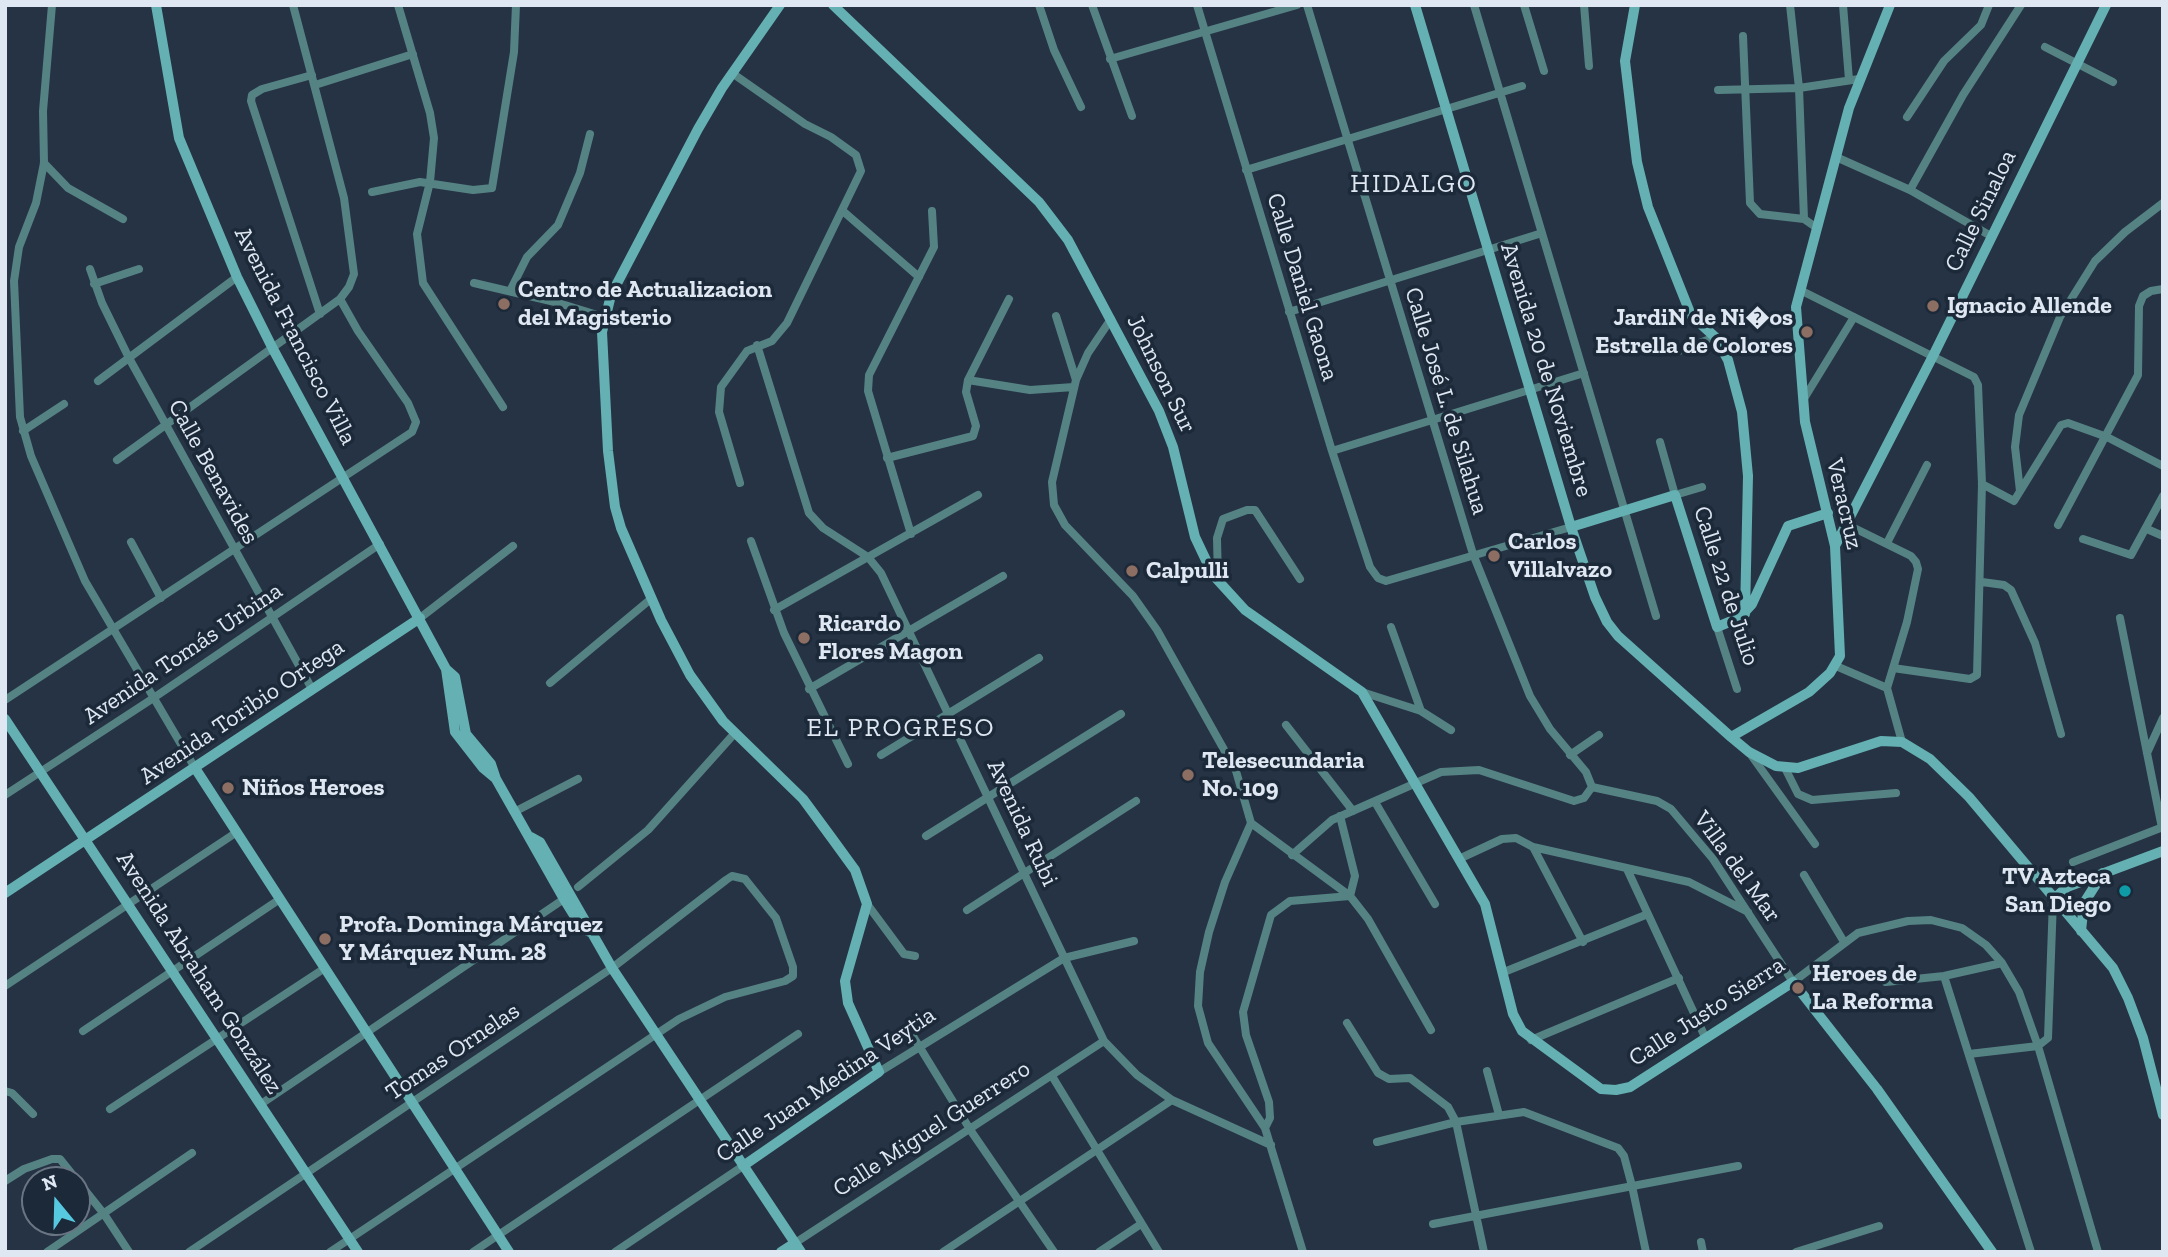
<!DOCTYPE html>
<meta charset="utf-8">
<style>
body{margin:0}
#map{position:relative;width:2168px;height:1257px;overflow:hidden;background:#263344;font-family:"Zilla Slab",serif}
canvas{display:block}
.frame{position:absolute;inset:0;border:7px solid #dee7f2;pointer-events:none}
.north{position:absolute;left:21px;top:1166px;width:70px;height:70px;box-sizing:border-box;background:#1c2939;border:2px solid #6a7583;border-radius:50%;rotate:341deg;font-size:19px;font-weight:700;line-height:28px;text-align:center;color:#dee7f2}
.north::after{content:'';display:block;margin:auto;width:24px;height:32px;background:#56c9e1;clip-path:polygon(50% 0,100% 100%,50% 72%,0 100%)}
</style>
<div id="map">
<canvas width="2168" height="1257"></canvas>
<div class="frame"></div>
<div class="north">N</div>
</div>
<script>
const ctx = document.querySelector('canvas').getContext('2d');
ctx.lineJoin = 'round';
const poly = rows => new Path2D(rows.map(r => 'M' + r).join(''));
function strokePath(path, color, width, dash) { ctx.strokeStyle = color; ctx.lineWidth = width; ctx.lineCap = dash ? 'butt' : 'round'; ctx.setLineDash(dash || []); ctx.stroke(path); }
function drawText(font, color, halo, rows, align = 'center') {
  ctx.font = font + ' "Zilla Slab",serif'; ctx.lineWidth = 7; ctx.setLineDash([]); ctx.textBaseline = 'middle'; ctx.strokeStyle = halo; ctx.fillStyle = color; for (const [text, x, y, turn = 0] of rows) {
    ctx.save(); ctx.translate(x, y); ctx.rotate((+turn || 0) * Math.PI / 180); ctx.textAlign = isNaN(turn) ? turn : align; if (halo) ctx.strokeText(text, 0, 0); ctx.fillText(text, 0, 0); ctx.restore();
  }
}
const street = poly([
 [52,5,43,111,44,163,36,203,19,247,14,281,20,417,31,456,85,581,195,768],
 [398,5,430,113,434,138,430,182,417,234,423,283,503,407],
 [1039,5,1054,50,1081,107],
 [1092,5,1132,116],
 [1197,5,1332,451,1370,567,1378,578,1386,581,1571,527],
 [1307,5,1473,554,1530,696,1550,729,1586,772,1592,787],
 [1474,5,1656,616],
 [1524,5,1544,71],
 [1584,5,1589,66],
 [1790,5,1799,88,1804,219,1817,228],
 [1843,5,1849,80],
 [1743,36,1750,203,1760,214,1804,219],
 [2045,47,2113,82],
 [1110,59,1297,5],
 [732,73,805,124,831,137,856,155,861,171,787,323,772,341,747,351,721,387,719,412,740,483],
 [312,75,262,89,252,95,251,101,320,314],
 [315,85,413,54],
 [1718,90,1799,88,1859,79],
 [1907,117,1944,61,1981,25,1989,5],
 [1836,157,1910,190,1991,236],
 [44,163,68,188,123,219],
 [1246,170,1522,86],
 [1910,190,1963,95,2021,5],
 [372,192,420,182,473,190,492,188,514,52,516,5],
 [844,212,919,277],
 [90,269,102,303,129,358,312,689],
 [474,283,555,302,604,317],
 [94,284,139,269],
 [1800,290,1974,377,1978,385,1982,484,1977,675,1970,679,1893,668],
 [510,291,527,257,558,225,580,173,590,134],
 [1289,312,1542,233],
 [1056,316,1076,380],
 [1111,319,1088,353,1076,380,1052,482,1054,505,1065,525,1133,596,1157,630,1236,771,1251,823],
 [757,345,809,513,823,528,868,557,881,573,1104,1041,1137,1075,1172,1100,1271,1145],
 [1648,352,1679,351,1715,337],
 [968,380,1030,390,1074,387],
 [98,381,237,277],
 [1805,397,1854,317],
 [23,431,64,404],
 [1660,442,1675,495,1702,487],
 [1332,451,1584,373],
 [887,458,973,436,976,426,966,392,968,380,1009,299],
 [117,460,340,299,349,287,354,274,344,198,293,5],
 [1982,484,2014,501,2061,425,2068,423,2107,437,2163,466],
 [2020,491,2015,447,2019,415,2060,317,2095,261,2125,232,2163,203],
 [1846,524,1911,556,1916,562,1918,569,1907,622,1887,688,1902,742],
 [2058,525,2138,375,2139,306,2143,296,2151,291,2163,289],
 [2147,529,2163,536],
 [911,534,868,391,869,375,934,247,932,211],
 [2083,539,2131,555,2163,496],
 [751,541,784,633,848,764],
 [131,542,161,598],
 [1887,543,1927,465],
 [1218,581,1217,538,1223,519,1247,510,1255,510,1300,579],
 [1982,582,2004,585,2011,590,2035,643,2061,734],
 [774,610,978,495],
 [420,618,513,546],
 [2120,618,2162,828],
 [1391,627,1421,711],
 [1717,627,1737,689],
 [1836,666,1887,688],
 [550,683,652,598],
 [809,689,1003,576],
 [1362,692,1421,711,1451,730],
 [5,700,412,432,416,422,408,403,358,331,340,299],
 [1286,725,1353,811],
 [2147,753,2163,718],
 [881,755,1039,658],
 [1570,755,1599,735],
 [1751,755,1815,844],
 [1785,768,1798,794,1812,800,1896,793],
 [1592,787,1657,801,1671,809,1713,859,1793,982,1858,933,1908,921,1931,920,1962,928,1986,945,2002,963,1944,976,1886,982],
 [5,795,152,699,380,544],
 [1375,802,1435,904],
 [516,811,578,779],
 [1340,816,1355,876,1350,896],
 [1251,823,1225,882,1209,932,1200,972,1198,1006,1208,1043,1265,1128,1303,1252],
 [1251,823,1350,896,1368,919,1431,1030],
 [926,836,1121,714],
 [1533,847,1583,942],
 [1292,855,1332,820,1441,772,1479,770,1574,801,1584,798,1592,787],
 [1461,858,1502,839,1516,838,1533,847,1689,882,1748,912],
 [2073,862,2163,827],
 [1627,869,1706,1039],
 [1804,875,1844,942],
 [578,887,648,830,734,734],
 [2053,900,2048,1038,2038,1046,2098,1252],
 [867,904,904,954,915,956],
 [967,910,1136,801],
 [1504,972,1648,914],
 [1944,976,2031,1252],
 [5,986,237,832],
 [1347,1023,1378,1073,1389,1079,1410,1078,1448,1107,1456,1122,1484,1252],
 [908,1028,971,1131,1054,1252],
 [83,1031,280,899],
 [1531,1040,1679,978],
 [1969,1054,2038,1046,2019,992,2002,963],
 [1487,1071,1499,1115],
 [879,1072,1064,958,1134,941],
 [1052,1076,1159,1252],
 [5,1091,12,1093,33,1114],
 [261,1104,564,899],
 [110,1109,325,968],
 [1265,1128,1270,1118,1269,1102,1246,1035,1243,1012,1271,915,1290,901,1350,896],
 [1377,1142,1456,1122,1524,1112,1618,1148,1624,1156,1632,1186,1646,1252],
 [5,1181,24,1169,52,1159,60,1159,104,1214,129,1252],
 [1433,1224,1738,1166],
 [1701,1242,1703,1252],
 [795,1243,1104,1041],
 [47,1252,192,1153],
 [189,1252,612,968,726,880,732,876,745,879,776,918,793,967,793,976,785,981,725,997,679,1019,330,1252],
 [473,1252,798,1034],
 [615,1252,743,1166],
 [943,1252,1172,1100],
 [1099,1252,1141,1224],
 [1796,1252,1879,1226]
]);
const secondary = poly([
 [156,5,179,138,237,277,273,349,446,669,455,677,466,734,491,764,496,779,564,899,582,928,590,932],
 [833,5,1039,202,1068,240,1159,411,1173,447,1195,537,1213,575,1245,610,1362,692,1485,904,1513,1014,1522,1031,1601,1089,1616,1090,1630,1087,1793,982,1877,1089,1992,1252],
 [1415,5,1571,527,1595,597,1607,622,1618,636,1731,737,1749,752,1776,766,1798,768,1881,741,1902,742,1930,759,1969,797,2113,968,2128,998,2143,1038,2163,1115],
 [1635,5,1625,61,1637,162,1648,207,1691,315,1715,337,1728,360,1742,412,1748,476,1745,614],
 [1571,527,1675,495,1717,627,1739,618,1752,604,1788,526,1828,513],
 [1835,546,1933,356,2106,5],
 [446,669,455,732,483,768,495,778],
 [5,719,358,1252],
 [1731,737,1809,692,1830,673,1840,656,1835,546,1805,422,1796,307,1849,108,1890,5],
 [195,768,509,1252],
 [531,837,540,842,612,968,801,1252],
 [5,893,420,618],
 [2053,900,2067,887,2163,851],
 [2081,931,2084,903,2103,873],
 [743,1166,879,1072,848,1003,845,981,867,904,855,870,831,837,803,799,723,721,690,675,661,620,621,528,615,507,608,451,602,332,611,295,698,129,722,88,780,5],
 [781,1252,795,1243]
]);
const markers = [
 [504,304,7,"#8d6e63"],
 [1933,306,7,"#8d6e63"],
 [1807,332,7,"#8d6e63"],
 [1494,556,7,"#8d6e63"],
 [1132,571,7,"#8d6e63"],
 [804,638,7,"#8d6e63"],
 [1188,775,7,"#8d6e63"],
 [228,788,7,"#8d6e63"],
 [2125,891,7,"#0f9aa8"],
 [325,939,7,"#8d6e63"],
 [1798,988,7,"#8d6e63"]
];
const streetNames = [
 ["Calle Sinaloa",1981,211,-64],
 ["Calle Daniel Gaona",1302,287,73],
 ["Avenida Francisco Villa",295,336,63],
 ["Avenida 20 de Noviembre",1546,370,73],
 ["Johnson Sur",1161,374,64],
 ["Calle José L. de Silahua",1446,401,73],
 ["Calle Benavides",213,472,61],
 ["Veracruz",1844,504,77],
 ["Calle 22 de Julio",1726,586,72],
 ["Avenida Tomás Urbina",183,654,-34],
 ["Avenida Toribio Ortega",242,712,-34],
 ["Avenida Rubi",1022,823,65],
 ["Villa del Mar",1737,867,54],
 ["Avenida Abraham González",199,973,57],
 ["Calle Justo Sierra",1707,1012,-33],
 ["Tomas Ornelas",453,1052,-34],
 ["Calle Juan Medina Veytia",826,1085,-34],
 ["Calle Miguel Guerrero",932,1129,-33]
];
const poiNames = [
 ["Centro de Actualizacion",518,290],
 ["del Magisterio",518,318],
 ["Ignacio Allende",1947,306],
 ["JardiN de Ni�os",1793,318,"right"],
 ["Estrella de Colores",1793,346,"right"],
 ["Carlos",1508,542],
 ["Villalvazo",1508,570],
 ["Calpulli",1146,571],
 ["Ricardo",818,624],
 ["Flores Magon",818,652],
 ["Telesecundaria",1202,761],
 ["No. 109",1202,789],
 ["Niños Heroes",242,788],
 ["TV Azteca",2111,877,"right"],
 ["San Diego",2111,905,"right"],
 ["Profa. Dominga Márquez",339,925],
 ["Y Márquez Num. 28",339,953],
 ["Heroes de",1812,974],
 ["La Reforma",1812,1002]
];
const neighbourhoodNames = [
 ["HIDALGO",1414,185],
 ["EL PROGRESO",901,729]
];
strokePath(street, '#558384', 8);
strokePath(secondary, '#64b0b2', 10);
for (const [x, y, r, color] of markers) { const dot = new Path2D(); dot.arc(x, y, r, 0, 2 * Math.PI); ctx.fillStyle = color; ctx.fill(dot); strokePath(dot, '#1c2939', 2.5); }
drawText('24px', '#dee7f2', '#1c2939', streetNames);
drawText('bold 24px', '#dee7f2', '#1c2939', poiNames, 'left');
ctx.letterSpacing = '2px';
drawText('26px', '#dee7f2', '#1c2939', neighbourhoodNames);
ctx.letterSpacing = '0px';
</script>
